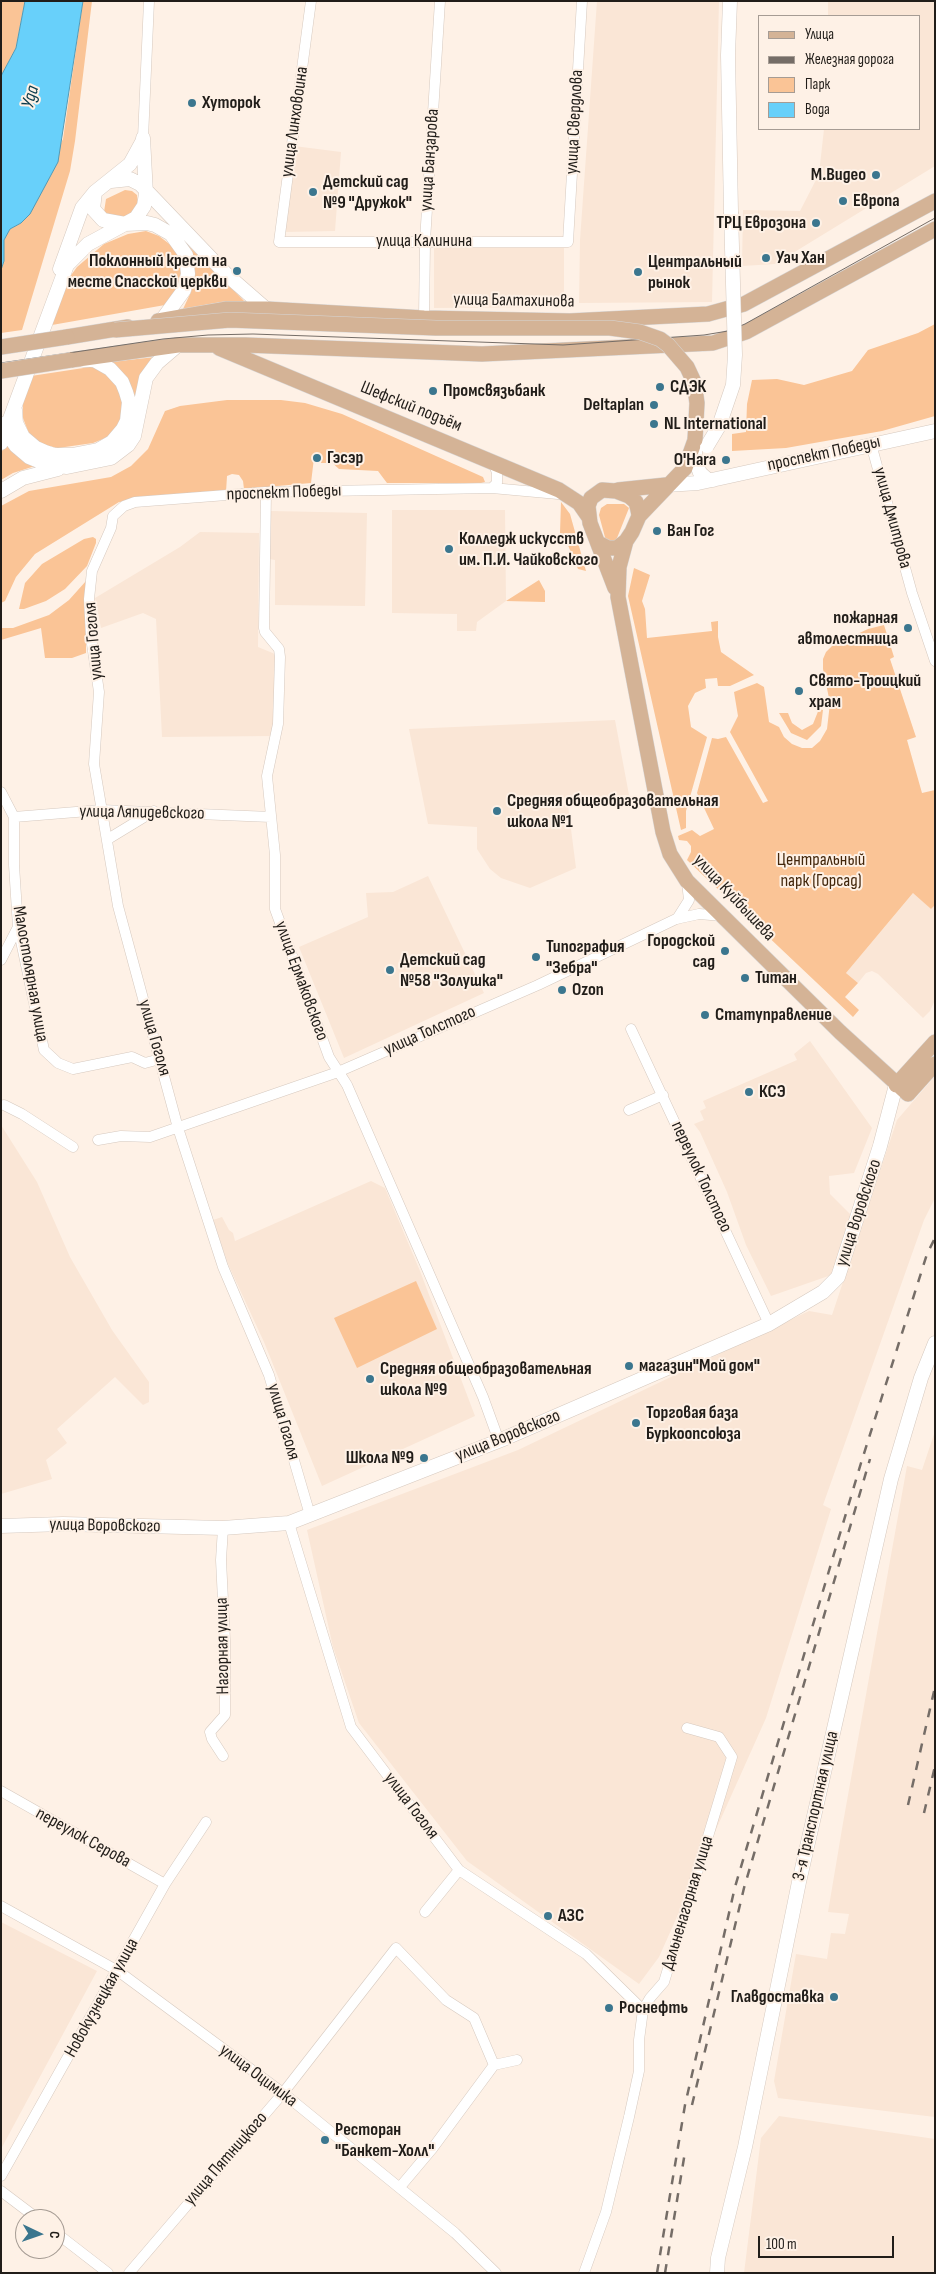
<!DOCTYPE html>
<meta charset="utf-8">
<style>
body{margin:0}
#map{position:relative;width:936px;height:2274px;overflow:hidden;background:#fef1e6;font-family:"Sofia Sans Condensed",sans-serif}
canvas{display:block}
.frame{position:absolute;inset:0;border:2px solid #211d19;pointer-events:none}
.legend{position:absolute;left:758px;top:15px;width:162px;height:115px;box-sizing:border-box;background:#fef1e6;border:1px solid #a69c94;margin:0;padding:6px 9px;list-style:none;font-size:15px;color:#211d19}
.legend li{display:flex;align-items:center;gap:10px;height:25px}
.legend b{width:25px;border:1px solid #a69c94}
.north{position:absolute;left:15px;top:2209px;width:50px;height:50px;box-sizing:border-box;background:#fef1e6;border:1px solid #a69c94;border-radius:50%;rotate:93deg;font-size:14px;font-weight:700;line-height:20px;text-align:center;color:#211d19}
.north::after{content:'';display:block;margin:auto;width:18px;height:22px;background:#3b768e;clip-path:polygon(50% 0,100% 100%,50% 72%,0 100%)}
.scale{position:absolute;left:758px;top:2236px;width:136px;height:22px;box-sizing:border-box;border:2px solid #211d19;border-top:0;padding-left:6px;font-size:15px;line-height:18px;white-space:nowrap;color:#211d19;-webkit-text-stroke:4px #fef1e6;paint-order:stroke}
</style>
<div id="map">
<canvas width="936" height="2274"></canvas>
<div class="frame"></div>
<ul class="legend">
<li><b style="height:6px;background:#d4b396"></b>Улица</li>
<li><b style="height:6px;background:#756d67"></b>Железная дорога</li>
<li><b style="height:14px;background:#fac496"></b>Парк</li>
<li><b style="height:14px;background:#68d0fa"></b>Вода</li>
</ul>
<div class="north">С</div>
<div class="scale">100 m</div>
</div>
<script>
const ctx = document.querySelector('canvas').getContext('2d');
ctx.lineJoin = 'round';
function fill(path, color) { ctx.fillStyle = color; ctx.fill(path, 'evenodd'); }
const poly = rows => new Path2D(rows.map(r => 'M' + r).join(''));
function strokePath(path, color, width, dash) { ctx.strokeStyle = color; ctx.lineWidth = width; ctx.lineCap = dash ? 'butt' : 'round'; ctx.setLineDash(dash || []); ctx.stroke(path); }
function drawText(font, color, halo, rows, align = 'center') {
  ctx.font = font + ' "Sofia Sans Condensed",sans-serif'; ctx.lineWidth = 4; ctx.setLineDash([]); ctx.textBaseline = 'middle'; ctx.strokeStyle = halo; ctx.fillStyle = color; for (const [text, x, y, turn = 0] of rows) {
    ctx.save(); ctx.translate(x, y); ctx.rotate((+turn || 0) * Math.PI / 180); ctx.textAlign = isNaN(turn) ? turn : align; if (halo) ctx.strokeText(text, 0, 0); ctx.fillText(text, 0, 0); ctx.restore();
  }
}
const built = poly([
 [597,1,719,1,712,302,579,303,580,240],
 [828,1,935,1,935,166,775,264,742,266,743,210,800,211,819,174,824,129,920,129,920,16,828,16],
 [294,146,341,152,335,231,284,232],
 [434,248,564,248,564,307,434,308],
 [392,510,505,510,506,601,477,622,476,631,457,631,457,614,392,613],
 [270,511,367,513,365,606,275,605,275,560,269,559],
 [200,532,259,533,258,647,275,654,274,736,162,737,156,619,143,613,101,628,95,598,180,547],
 [615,720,629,795,567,798,576,868,530,888,501,878,490,869,477,849,477,827,428,824,409,729],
 [428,876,484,993,344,1058,299,947,368,917,366,893,393,892],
 [914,892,931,909,935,905,935,1000,930,1011,923,1018,878,974,872,971,866,973,858,983,846,973],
 [810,1041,872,1128,854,1173,829,1176,830,1194,852,1216,837,1273,771,1296,746,1245,727,1192,700,1132,694,1124,704,1120,700,1111,706,1108,703,1101,797,1060,794,1054],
 [935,1076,935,1198,924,1220,823,1505,831,1509,766,1718,659,1957,639,1984,467,1861,359,1723,333,1647,307,1530,518,1450,809,1311,832,1315,897,1120],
 [1,1125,37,1182,70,1257,112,1330,149,1382,149,1402,143,1405,115,1377,57,1429,67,1443,46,1460,52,1479,1,1494],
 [371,1181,385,1188,420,1271,475,1416,322,1486,264,1342,228,1264,213,1220,222,1217,229,1230,233,1233,235,1241],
 [935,1431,935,2117,778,2098,774,2081,796,1954,827,1959,831,1933,845,1934,849,1914,828,1912,843,1823,907,1466,922,1470],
 [1,1922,97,1971,1,2149],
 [779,2116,935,2139,935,2273,744,2273,761,2138]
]);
const green = poly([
 [1,1,25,1,16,48,1,76],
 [83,1,92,1,75,141,70,171,22,330,1,333,1,270,4,261,4,240,10,229,21,223,63,139],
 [125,190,132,191,137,195,138,203,134,211,123,218,110,217,104,212,106,199],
 [146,231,159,236,172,246,177,252,183,266,180,288,165,305,52,325,69,278,77,267,104,244,128,234],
 [185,243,223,279,245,302,222,302,183,309,191,292,194,281,194,265],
 [935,324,935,416,882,431,786,448,732,451,732,434,746,432,747,404,752,380,777,379,804,385,852,371,868,350,918,333],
 [156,357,141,375,135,399,109,362],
 [90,367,101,369,117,384,123,401,122,420,108,437,93,443,58,448,44,445,36,440,29,434,23,418,23,399,31,376],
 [227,400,281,400,305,403,342,414,483,477,485,482,481,483,387,483,378,471,339,469,329,460,326,463,321,463,321,458,317,454,314,458,311,483,244,489,243,481,239,475,232,474,227,476,226,492,119,502,35,554,16,577,5,601,1,603,1,506,29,491,111,477,131,466,148,449,165,411,180,406],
 [6,441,35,466,13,473,1,480,1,454],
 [561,502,570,514,586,571,578,569,567,543,560,533],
 [607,504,624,504,629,508,615,543,606,541,599,515,601,508],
 [93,537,96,539,96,543,87,566,65,589,46,601,24,609,19,609,25,583,42,564,84,539],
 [634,568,650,575,642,601,645,609,647,638,712,631,711,622,718,621,718,637,721,652,754,675,730,686,718,686,717,678,705,679,706,688,695,693,688,706,691,727,707,737,686,811,686,828,681,830,628,596],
 [539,580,545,591,545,602,506,601],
 [86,581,86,653,72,658,45,658,41,628,1,640,1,628,13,628,49,615,69,600],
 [884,625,894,657,890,659,916,737,907,740,922,793,935,790,935,905,931,909,913,893,846,973,858,983,845,997,859,1010,853,1017,687,860,691,852,691,846,687,841,679,840,678,836,692,830,700,836,714,829,697,793,712,738,718,739,726,737,763,803,768,801,730,732,738,716,734,692,757,683,764,687,769,722,779,727,784,737,792,744,802,748,812,748,820,741,827,729,830,703,823,669,823,659,826,652,832,646,868,629],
 [819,709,823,710,821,726,807,740,791,733,779,713,788,713,792,723,802,730,813,724],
 [416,1281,437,1329,357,1368,334,1318]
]);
const water = poly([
 [25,1,83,1,58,162,30,214,21,223,10,229,4,240,4,261,1,270,1,76,16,48,25,1]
]);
const street = poly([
 [311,1,279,242,568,242,582,1],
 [143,138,149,1],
 [424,318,425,241,440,1],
 [871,444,912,593,935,661],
 [492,488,497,483,497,473,493,461],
 [266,492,264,628,265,632,279,649,280,657,278,724,267,776,275,855,275,909,329,1057,347,1085,483,1397,499,1441],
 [1,792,14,817,14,865,18,927,44,1050,58,1063,73,1069,132,1057,145,1063,160,1059],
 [14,817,101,810,271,817],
 [108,839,154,811],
 [677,919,689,900,687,882],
 [1,960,18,927],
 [631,1029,769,1324],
 [4,1105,22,1114,73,1147],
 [629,1110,663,1095],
 [98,1140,121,1136,150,1137,338,1072,538,985,676,919,699,914,723,916],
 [310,1515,269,1375,223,1267,178,1128,118,906,94,764,99,692,91,637,89,599,92,571,111,528,113,516,124,506,135,502,266,492,383,490,492,488,558,494],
 [289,1523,351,1727,459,1870,586,1954,643,2010],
 [223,1528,221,1560,225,1641,225,1715,210,1732,212,1739,223,1756],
 [1,1791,165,1884],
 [1,1906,118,1971,283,2093,455,2233,496,2273],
 [425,1912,459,1870],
 [1,2176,165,1884,206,1822],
 [400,2187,432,2149,494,2065,517,2060],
 [1,2191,38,2219],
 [55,2232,108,2273],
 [129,2273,283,2093,396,1948,446,2000,474,2018,494,2065],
 [584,2273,606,2212,629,2117,639,2071,639,2040,643,2010,650,1998,664,1982,732,1757,719,1737,687,1728]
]);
const secondary = poly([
 [730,1,728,55,731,212],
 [111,181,130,179,140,184,227,275,266,309],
 [95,192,93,209,103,220,125,224,147,223,155,225,171,234,186,255,188,274,184,290,162,320],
 [60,269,82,208,95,192,130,164,142,142],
 [15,410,16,423,23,437,36,448,45,452,54,455,72,455,98,450,112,442,123,429,127,421,129,402,126,392,122,382,110,369,94,360,84,360],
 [6,423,11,439,16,446,29,457,46,464,67,467,111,458,128,445,134,436,146,378,157,363,178,345],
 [1,443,67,265,88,244,136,218,144,206,146,194,143,138],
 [695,443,695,459,700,473,708,480,713,480],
 [666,485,698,483,935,431],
 [1,491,23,478,58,469],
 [1,1526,63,1524,223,1528,289,1523,501,1440,769,1324,823,1292,838,1277,880,1146,896,1085],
 [717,2273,718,2258,745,2147,799,1882,891,1479,921,1378,935,1343]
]);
const primary = poly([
 [158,321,227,309,266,309,424,318,570,321,708,314,744,304,935,201],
 [67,337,128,327],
 [219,348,559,490,579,503,588,516],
 [71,360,178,345,245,345,482,354,713,343,746,332,935,229],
 [618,490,666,485],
 [639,516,685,468,695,440],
 [626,541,619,567,618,597,663,832,670,854,687,881,840,1032,908,1094,935,1064],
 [600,544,608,548,617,548,626,541,632,532,639,516,638,510,636,502,629,496,616,491,602,490,591,498,588,506,590,523,615,588],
 [896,1085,935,1042]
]);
const tram = poly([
 [1,363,163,339,208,335,253,334,563,345,704,335,728,331,745,324,935,218]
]);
const rail = poly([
 [908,1805,935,1687],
 [924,1813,935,1766],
 [692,2105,744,1888,870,1459],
 [657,2273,685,2105,735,1887,861,1463,927,1254,935,1238],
 [665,2273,685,2152]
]);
const secondaryBridge = poly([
 [707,446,719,426,733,385,735,355,731,212]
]);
const primaryBridge = poly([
 [115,330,230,320,436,328,610,328,640,332,660,339,668,345,687,367,694,382,697,403,695,440],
 [1,347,67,337],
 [1,371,71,360]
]);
const markers = [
 [192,103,5,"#3b768e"],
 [876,175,5,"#3b768e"],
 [313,192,5,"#3b768e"],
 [843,201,5,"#3b768e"],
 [816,223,5,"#3b768e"],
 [766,258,5,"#3b768e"],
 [237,271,5,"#3b768e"],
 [638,272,5,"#3b768e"],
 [660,387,5,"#3b768e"],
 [433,391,5,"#3b768e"],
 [654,405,5,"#3b768e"],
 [654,424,5,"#3b768e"],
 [317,458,5,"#3b768e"],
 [726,460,5,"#3b768e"],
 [657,531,5,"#3b768e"],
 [449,549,5,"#3b768e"],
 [908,628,5,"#3b768e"],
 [799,691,5,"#3b768e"],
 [497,811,5,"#3b768e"],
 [725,951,5,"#3b768e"],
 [536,957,5,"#3b768e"],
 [390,970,5,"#3b768e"],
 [745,978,5,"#3b768e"],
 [562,990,5,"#3b768e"],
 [705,1015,5,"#3b768e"],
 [749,1092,5,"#3b768e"],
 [629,1366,5,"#3b768e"],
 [370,1379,5,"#3b768e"],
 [636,1423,5,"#3b768e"],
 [424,1458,5,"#3b768e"],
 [548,1916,5,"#3b768e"],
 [834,1997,5,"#3b768e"],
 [609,2008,5,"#3b768e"],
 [325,2140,5,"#3b768e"]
];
const poiNames = [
 ["Хуторок",202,103],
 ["М.Видео",866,175,"right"],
 ["Детский сад",323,182],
 ["№9 \"Дружок\"",323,203],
 ["Европа",853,201],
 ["ТРЦ Еврозона",806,223,"right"],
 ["Уач Хан",776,258],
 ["Поклонный крест на",227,261,"right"],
 ["месте Спасской церкви",227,282,"right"],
 ["Центральный",648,262],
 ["рынок",648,283],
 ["СДЭК",670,387],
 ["Промсвязьбанк",443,391],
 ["Deltaplan",644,405,"right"],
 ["NL International",664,424],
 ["Гэсэр",327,458],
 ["O'Hara",716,460,"right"],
 ["Ван Гог",667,531],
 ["Колледж искусств",459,539],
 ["им. П.И. Чайковского",459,560],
 ["пожарная",898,618,"right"],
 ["автолестница",898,639,"right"],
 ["Свято-Троицкий",809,681],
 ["храм",809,702],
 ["Средняя общеобразовательная",507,801],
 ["школа №1",507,822],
 ["Городской",715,941,"right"],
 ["сад",715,962,"right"],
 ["Типография",546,947],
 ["\"Зебра\"",546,968],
 ["Детский сад",400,960],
 ["№58 \"Золушка\"",400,981],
 ["Титан",755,978],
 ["Ozon",572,990],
 ["Статуправление",715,1015],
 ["КСЭ",759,1092],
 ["магазин\"Мой дом\"",639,1366],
 ["Средняя общеобразовательная",380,1369],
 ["школа №9",380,1390],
 ["Торговая база",646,1413],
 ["Буркоопсоюза",646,1434],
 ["Школа №9",414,1458,"right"],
 ["АЗС",558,1916],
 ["Главдоставка",824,1997,"right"],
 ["Роснефть",619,2008],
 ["Ресторан",335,2130],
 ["\"Банкет-Холл\"",335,2151]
];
const streetNames = [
 ["улица Линховоина",295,122,-82],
 ["улица Свердлова",575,122,-87],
 ["улица Банзарова",430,160,-86],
 ["улица Калинина",424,241],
 ["улица Балтахинова",514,301,1],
 ["Шефский подъём",411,407,22],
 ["проспект Победы",824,454,-12],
 ["проспект Победы",284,493,-2],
 ["улица Дмитрова",892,518,75],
 ["улица Гоголя",94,641,-95],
 ["улица Ляпидевского",142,813,1],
 ["улица Куйбышева",734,898,47],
 ["Малостолярная улица",30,974,80],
 ["улица Ермаковского",301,981,70],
 ["улица Толстого",430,1031,-24],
 ["улица Гоголя",154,1038,74],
 ["переулок Толстого",701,1177,65],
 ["улица Воровского",859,1213,-72],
 ["улица Гоголя",283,1422,74],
 ["улица Воровского",508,1436,-22],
 ["улица Воровского",105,1526,1],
 ["Нагорная улица",223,1646,-91],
 ["улица Гоголя",411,1806,53],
 ["3-я Транспортная улица",816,1806,-77],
 ["переулок Серова",83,1838,29],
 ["Дальненагорная улица",688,1903,-73],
 ["Новокузнецкая улица",102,1998,-61],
 ["улица Оцимика",258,2076,37],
 ["улица Пятницкого",226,2159,-49]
];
const parkNames = [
 ["Центральный",821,860],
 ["парк (Горсад)",821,881]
];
const waterNames = [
 ["Уда",31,97,-75]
];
fill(built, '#fae6d6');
fill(green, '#fac496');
fill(water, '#68d0fa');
strokePath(water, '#539ab6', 1);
strokePath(street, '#d6c9bf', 11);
strokePath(secondary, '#d6c9bf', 15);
strokePath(primary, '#d7d6d6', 16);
strokePath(street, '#fff', 10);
strokePath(secondary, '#fff', 14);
strokePath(primary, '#d4b396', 15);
strokePath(tram, '#756d67', 1);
strokePath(rail, '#756d67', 2.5, [9, 9]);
strokePath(secondaryBridge, '#d6c9bf', 15, []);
strokePath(primaryBridge, '#d7d6d6', 16, []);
strokePath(secondaryBridge, '#fff', 14);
strokePath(primaryBridge, '#d4b396', 15);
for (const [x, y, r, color] of markers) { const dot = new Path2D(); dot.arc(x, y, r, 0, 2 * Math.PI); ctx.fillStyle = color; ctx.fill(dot); strokePath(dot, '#fef1e6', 2); }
drawText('bold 18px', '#211d19', '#fef1e6', poiNames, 'left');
drawText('18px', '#211d19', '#fef1e6', streetNames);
drawText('18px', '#43270c', '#fef1e6', parkNames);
drawText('italic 19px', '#093a4b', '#fef1e6', waterNames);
</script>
